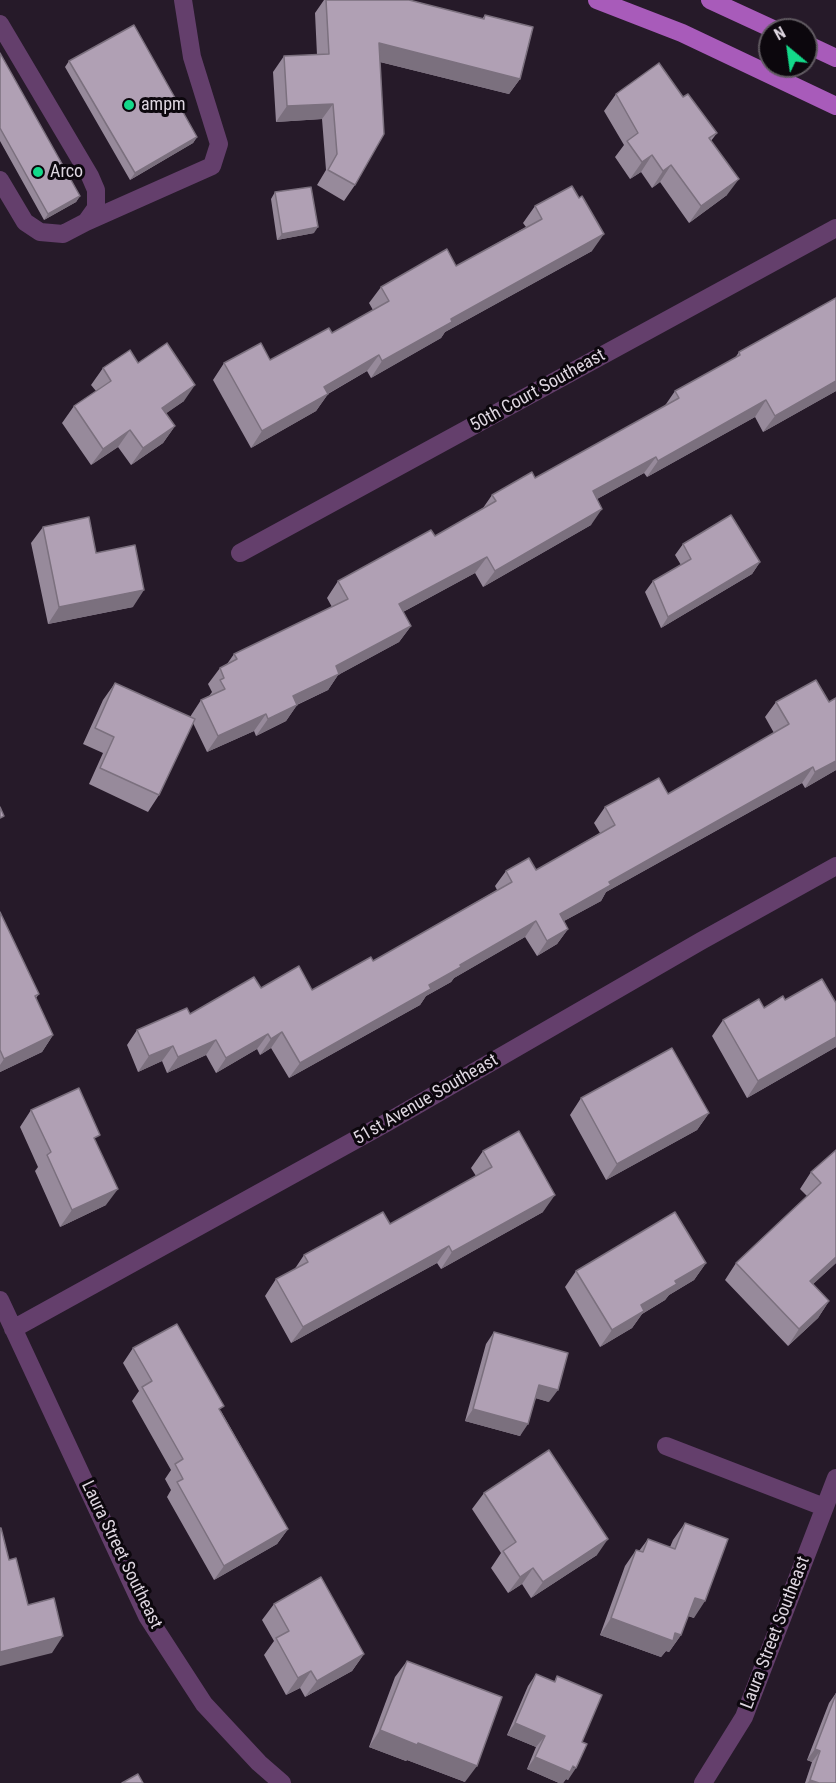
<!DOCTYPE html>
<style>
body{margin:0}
#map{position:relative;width:836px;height:1783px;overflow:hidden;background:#261a29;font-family:"Roboto Condensed",sans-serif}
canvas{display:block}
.north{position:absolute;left:758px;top:18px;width:60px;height:60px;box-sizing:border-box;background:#0c070d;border:2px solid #605a61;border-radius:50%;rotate:331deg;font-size:16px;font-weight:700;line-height:24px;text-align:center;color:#ded6e0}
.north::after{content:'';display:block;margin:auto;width:21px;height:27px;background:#13d98a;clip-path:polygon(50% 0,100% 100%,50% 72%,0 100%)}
</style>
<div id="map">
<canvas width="836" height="1783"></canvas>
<div class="north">N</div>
</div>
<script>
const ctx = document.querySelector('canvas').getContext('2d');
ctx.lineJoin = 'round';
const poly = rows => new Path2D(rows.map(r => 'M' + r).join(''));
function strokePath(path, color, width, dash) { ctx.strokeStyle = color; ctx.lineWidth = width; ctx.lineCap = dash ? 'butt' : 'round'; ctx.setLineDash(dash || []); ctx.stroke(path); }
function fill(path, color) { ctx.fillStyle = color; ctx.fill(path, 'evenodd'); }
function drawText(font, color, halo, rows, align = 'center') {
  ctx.font = font + ' "Roboto Condensed",sans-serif'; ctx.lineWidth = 6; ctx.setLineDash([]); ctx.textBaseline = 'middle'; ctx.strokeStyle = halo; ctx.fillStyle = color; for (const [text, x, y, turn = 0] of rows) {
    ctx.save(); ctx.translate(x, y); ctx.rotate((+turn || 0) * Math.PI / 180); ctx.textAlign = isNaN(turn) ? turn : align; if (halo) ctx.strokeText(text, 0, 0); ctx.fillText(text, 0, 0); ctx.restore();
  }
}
const minor = poly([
 [0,24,90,176,96,190,96,208,86,222,63,234,40,232,25,222,0,180],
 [86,222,212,166,219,144,192,57,183,0],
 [240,553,836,228],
 [0,1300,147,1616,204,1704,259,1763,282,1783],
 [13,1329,386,1123,701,941,836,866],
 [666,1446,824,1507],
 [703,1783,744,1717,836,1478]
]);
const major = poly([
 [597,0,682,33,836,106],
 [710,0,775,30],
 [806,44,836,58]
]);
const wall = poly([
 [324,0,409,0,482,19,485,15,520,79,509,94,380,62,355,185,344,201,317,185,326,170,322,119,276,122,273,72,284,56,317,55,315,13],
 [0,53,80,196,76,202,44,220,0,141],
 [69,61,197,137,193,143,130,180,65,67],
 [616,94,683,97,717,133,711,141,727,195,689,223,660,182,652,188,641,172,630,179,615,157,624,145,604,111],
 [275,192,314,233,277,240,271,199],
 [535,206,592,251,445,332,441,338,371,378,367,371,328,394,316,411,251,448,213,380,224,363,270,360,332,333,373,310,369,303,381,287,456,266,526,227,523,223],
 [739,352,836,391,763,432,755,417,647,477,644,473,597,499,591,525,483,587,475,573,403,612,411,626,399,642,338,675,328,690,297,705,286,721,256,736,254,731,207,752,193,723,159,795,148,812,89,784,103,753,83,744,103,700,115,683,190,717,201,700,209,696,212,692,208,684,220,668,227,664,234,654,332,607,327,598,338,581,435,536,483,508,492,495,535,478,664,407,675,391,735,358],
 [138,363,184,401,166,413,175,426,163,443,131,465,118,447,91,465,62,423,74,406,96,391,91,385,103,368],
 [43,527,96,553,133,607,48,624,31,543],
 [683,544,760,562,752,574,661,628,645,592,653,581,681,565,675,555],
 [776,702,836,770,805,788,802,783,606,892,601,901,564,921,568,929,557,944,537,956,525,937,454,978,451,982,426,996,420,1005,289,1078,271,1048,260,1055,257,1049,216,1073,206,1055,167,1073,162,1061,138,1072,127,1045,137,1030,190,1014,261,988,312,990,373,961,497,890,495,886,506,871,536,870,600,833,594,823,605,807,668,794,774,733,765,717],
 [0,912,39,994,36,998,53,1035,42,1052,0,1072],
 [785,1000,836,1003,836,1047,747,1098,712,1036,723,1020,764,1008],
 [581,1098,709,1113,697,1130,606,1180,570,1115],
 [31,1110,96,1141,106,1205,60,1227,35,1171,38,1167,20,1127],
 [836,1150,836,1263,813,1284,829,1301,818,1318,788,1346,725,1280,736,1263,807,1196,800,1189,811,1172],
 [483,1151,543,1212,441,1269,437,1263,291,1343,265,1296,276,1279,294,1270,304,1255,390,1224,476,1176,471,1168],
 [706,1263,694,1280,669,1295,665,1300,642,1314,632,1328,600,1347,565,1287,576,1271],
 [494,1332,549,1402,536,1398,520,1436,465,1421,486,1344],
 [133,1348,221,1411,288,1529,277,1544,214,1580,167,1497,171,1490,165,1479,171,1470,132,1401,139,1391,123,1363],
 [484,1493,597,1555,531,1598,522,1584,508,1593,491,1568,501,1553,472,1509],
 [685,1523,694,1618,688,1616,681,1635,669,1652,666,1651,661,1657,600,1635,625,1566,636,1550,639,1551,648,1539,670,1547,673,1540],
 [274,1604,364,1654,352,1671,305,1697,300,1688,286,1695,264,1655,274,1641,262,1620],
 [407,1661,465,1782,407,1760,406,1761,369,1747,395,1677],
 [536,1674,554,1682,557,1676,582,1742,568,1780,566,1779,563,1783,559,1783,527,1769,536,1747,507,1735,528,1686],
 [836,1693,836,1783,805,1783,812,1762,807,1760,829,1703]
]);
const shadedWall = poly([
 [379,43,520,79,509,94,368,59],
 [333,104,322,119,276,122,287,106],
 [197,137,193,143,130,180,135,173],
 [652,155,641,172,630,179,642,162],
 [671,165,660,182,652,188,663,171],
 [739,179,727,195,689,223,701,206],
 [80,196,76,202,44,220,48,214],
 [318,227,314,233,277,240,282,234],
 [604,234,592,251,445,332,441,338,371,378,382,361,451,319],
 [379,355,367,371,315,401,328,394,316,411,251,448,262,431,324,387],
 [836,381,836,391,763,432,775,416],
 [195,385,184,401,151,424,162,408],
 [766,400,755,417,647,477,658,461],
 [175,426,163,443,131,465,143,448],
 [130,430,118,447,91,465,103,449],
 [656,457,644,473,581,508,593,491],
 [602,509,591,525,483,587,495,571],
 [487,557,475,573,388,620,399,604],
 [760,562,752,574,661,628,668,617],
 [144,590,133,607,48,624,59,607],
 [411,626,399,642,338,675,328,690,281,712,293,696,336,666],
 [297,705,286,721,256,736,268,719],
 [266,714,254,731,207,752,218,736],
 [836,761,836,770,805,788,815,772],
 [813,767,802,783,606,892,601,901,549,929,560,914,609,882],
 [536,921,525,937,454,978,451,982,426,996,420,1005,289,1078,300,1063,429,985,460,965],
 [568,929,557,944,537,956,547,941],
 [282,1032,271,1048,260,1055,271,1039],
 [268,1034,257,1049,216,1073,226,1058],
 [53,1035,42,1052,0,1072,0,1065,4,1059],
 [836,1037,836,1047,747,1098,758,1081],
 [216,1040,206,1055,167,1073,178,1057],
 [173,1046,162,1061,138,1072,149,1056],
 [709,1113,697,1130,606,1180,617,1164],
 [118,1189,106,1205,60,1227,72,1210],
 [555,1195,543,1212,441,1269,452,1252],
 [449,1246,437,1263,291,1343,303,1327],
 [836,1257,836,1263,798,1298,810,1281],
 [706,1263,694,1280,669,1295,665,1300,642,1314,632,1328,600,1347,612,1330,641,1305,675,1281],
 [829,1301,818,1318,788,1346,799,1329],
 [539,1385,558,1390,549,1402,531,1397],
 [473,1409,528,1424,520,1436,465,1421],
 [288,1529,277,1544,214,1580,224,1566],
 [608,1539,597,1555,531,1598,543,1582],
 [533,1568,522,1584,508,1593,520,1577],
 [695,1598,705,1601,694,1618,683,1614],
 [611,1618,675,1633,681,1635,669,1652,666,1651,661,1657,600,1635],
 [63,1636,52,1653,0,1666,0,1652],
 [364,1654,352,1671,305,1697,317,1681],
 [311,1671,300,1688,286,1695,298,1678],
 [515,1723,545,1736,536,1747,507,1735],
 [380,1730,418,1743,477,1766,465,1782,407,1760,406,1761,369,1747],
 [815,1749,820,1751,812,1762,807,1760],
 [535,1757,576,1768,568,1780,566,1779,563,1783,559,1783,527,1769],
 [810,1780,819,1783,807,1783]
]);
const building = poly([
 [326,0,409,0,484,19,485,15,533,27,520,79,379,43,384,134,355,185,328,170,337,154,333,104,287,106,284,56,329,54,326,0],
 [134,25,197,137,135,173,69,61,134,25],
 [0,53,80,196,48,214,0,128,0,53],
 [659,63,683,97,688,94,717,133,709,138,739,179,701,206,671,165,663,171,652,155,642,162,627,141,638,133,616,94,659,63],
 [572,186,579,198,582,196,604,234,451,319,452,322,382,361,379,355,324,387,328,394,262,431,224,363,261,343,270,360,329,328,332,333,389,301,381,287,447,249,456,266,542,219,535,206,572,186],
 [311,187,318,227,282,234,275,192,311,187],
 [836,298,836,381,775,416,766,400,658,461,656,457,593,491,602,509,495,571,487,557,399,604,411,626,336,666,339,674,293,696,297,705,268,719,266,714,218,736,201,700,225,689,220,680,224,678,220,668,237,659,234,654,348,599,338,581,431,530,435,536,496,501,492,495,532,472,535,478,679,398,675,391,740,355,739,352,836,298],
 [167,343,195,385,162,408,175,426,143,448,130,430,103,449,74,406,111,381,103,368,130,350,138,363,167,343],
 [731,515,760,562,668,617,653,581,691,559,683,544,731,515],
 [89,517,96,553,135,545,144,590,59,607,43,527,89,517],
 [816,680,829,702,836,698,836,761,815,772,813,767,609,882,611,885,560,914,568,929,547,941,536,921,460,965,461,967,429,985,431,989,300,1063,282,1032,271,1039,268,1034,226,1058,216,1040,178,1057,173,1046,149,1056,137,1030,187,1008,190,1014,254,977,261,988,299,966,312,990,371,957,373,961,512,882,506,871,529,858,536,870,615,825,605,807,659,778,668,794,789,724,776,702,816,680],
 [115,683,195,719,159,795,100,768,114,737,95,728,115,683],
 [0,807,4,816,0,818,0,807],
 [0,912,39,994,35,996,53,1035,4,1059,0,1050,0,912],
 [822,979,836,1003,836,1037,758,1081,723,1020,759,999,764,1008,783,996,785,1000,822,979],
 [672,1048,709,1113,617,1164,581,1098,672,1048],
 [79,1088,100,1135,94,1138,118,1189,72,1210,47,1155,51,1152,31,1110,79,1088],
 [519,1131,555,1195,452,1252,449,1246,303,1327,276,1279,308,1262,304,1255,383,1212,390,1224,492,1167,483,1151,519,1131],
 [836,1150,836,1257,810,1281,829,1301,799,1329,736,1263,821,1183,811,1172,836,1150],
 [675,1212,706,1263,675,1281,677,1284,641,1305,644,1311,612,1330,576,1271,675,1212],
 [177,1324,224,1406,219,1409,288,1529,224,1566,177,1482,183,1479,175,1464,183,1459,142,1387,152,1381,133,1348,177,1324],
 [494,1332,568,1353,558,1390,539,1385,528,1424,473,1409,494,1332],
 [549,1450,608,1539,543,1582,533,1568,520,1577,503,1551,516,1542,484,1493,549,1450],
 [685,1523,728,1539,705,1601,695,1598,681,1635,675,1633,673,1641,611,1618,636,1550,643,1552,648,1539,675,1549,685,1523],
 [0,1528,1,1528,9,1560,16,1558,28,1605,54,1598,63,1636,0,1652,0,1528],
 [321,1577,364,1654,317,1681,311,1671,298,1678,276,1638,289,1631,274,1604,321,1577],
 [407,1661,502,1697,477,1766,418,1743,417,1745,380,1730,407,1661],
 [536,1674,555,1682,557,1676,602,1695,582,1742,587,1744,576,1768,573,1766,570,1772,535,1757,545,1736,515,1723,536,1674],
 [836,1694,836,1783,819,1783,810,1780,820,1751,815,1749,836,1694],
 [138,1774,143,1783,122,1783,138,1774]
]);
const markers = [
 [129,105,6,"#13d98a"],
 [38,172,6,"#13d98a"]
];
const poiNames = [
 ["ampm",141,105],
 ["Arco",50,172]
];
const streetNames = [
 ["50th Court Southeast",538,391,-29],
 ["51st Avenue Southeast",426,1100,-30],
 ["Laura Street Southeast",121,1555,64],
 ["Laura Street Southeast",776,1633,-69]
];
strokePath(minor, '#643f6c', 18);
strokePath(major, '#a85bba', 18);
fill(wall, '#978a9b');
fill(shadedWall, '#7b707e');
fill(building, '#b0a0b4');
strokePath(building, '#7b707e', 1.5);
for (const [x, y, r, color] of markers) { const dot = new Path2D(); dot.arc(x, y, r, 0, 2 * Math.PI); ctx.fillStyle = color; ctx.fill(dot); strokePath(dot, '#0c070d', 2); }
drawText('18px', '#ded6e0', '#0c070d', poiNames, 'left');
drawText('18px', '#ded6e0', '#0c070d', streetNames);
</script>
